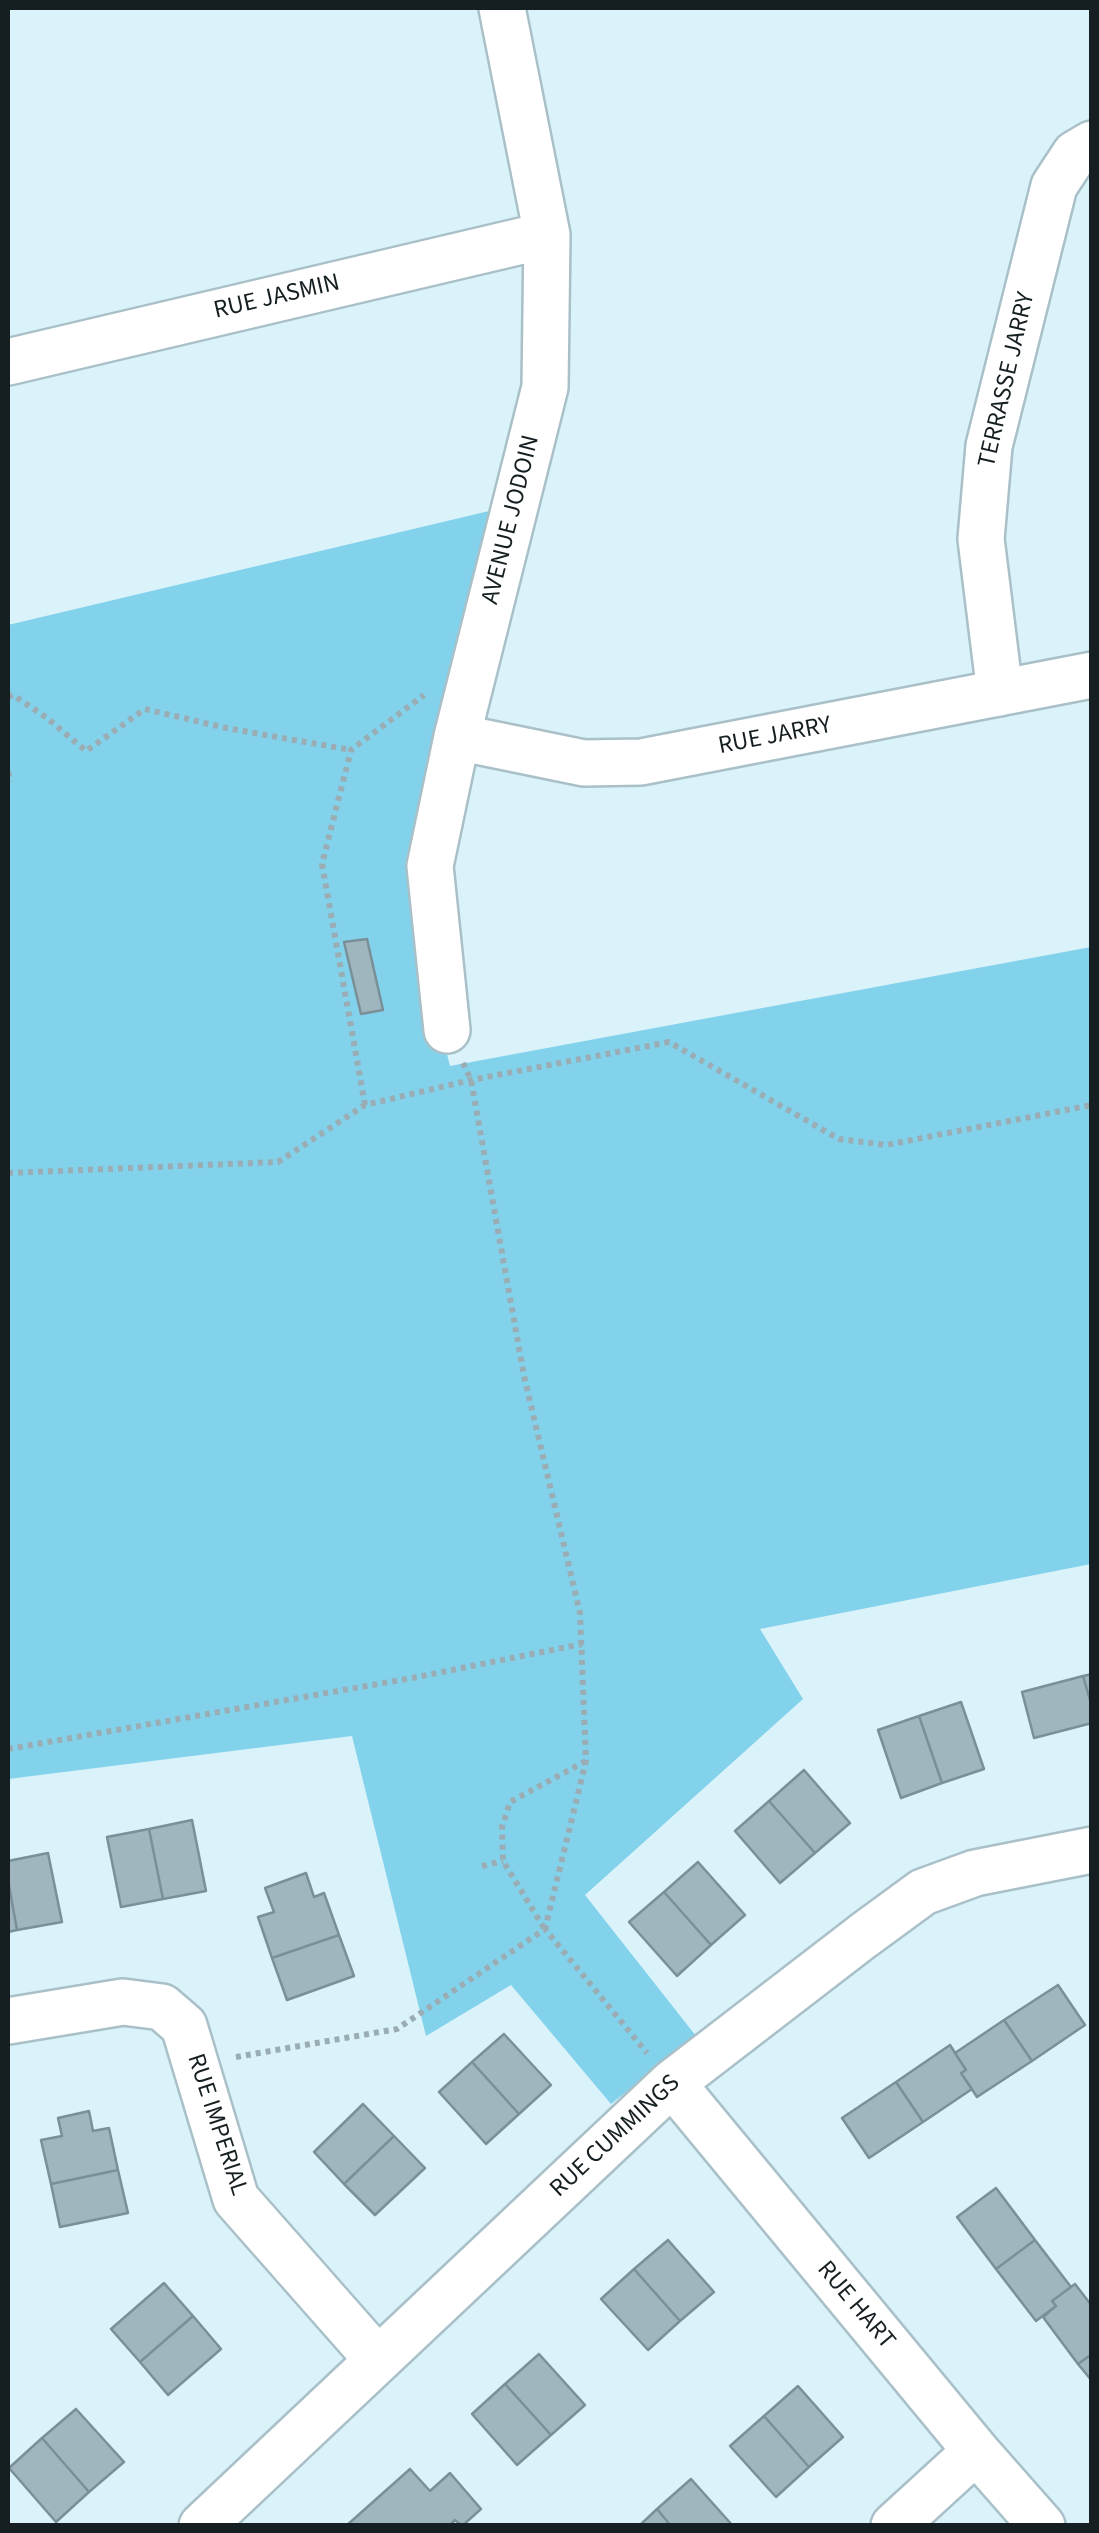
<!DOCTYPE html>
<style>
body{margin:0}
#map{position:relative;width:1099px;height:2533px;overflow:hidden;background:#daf2fa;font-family:"Source Sans 3",sans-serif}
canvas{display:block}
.frame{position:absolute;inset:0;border:10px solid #151e21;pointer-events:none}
</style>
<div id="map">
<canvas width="1099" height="2533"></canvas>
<div class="frame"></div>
</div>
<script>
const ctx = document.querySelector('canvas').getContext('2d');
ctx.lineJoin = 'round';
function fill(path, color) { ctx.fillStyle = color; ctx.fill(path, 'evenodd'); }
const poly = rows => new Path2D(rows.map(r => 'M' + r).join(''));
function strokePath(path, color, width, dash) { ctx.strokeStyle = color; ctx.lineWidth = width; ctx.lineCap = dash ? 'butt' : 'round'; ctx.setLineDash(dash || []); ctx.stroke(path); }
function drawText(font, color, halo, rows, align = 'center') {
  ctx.font = font + ' "Source Sans 3",sans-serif'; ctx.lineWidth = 8; ctx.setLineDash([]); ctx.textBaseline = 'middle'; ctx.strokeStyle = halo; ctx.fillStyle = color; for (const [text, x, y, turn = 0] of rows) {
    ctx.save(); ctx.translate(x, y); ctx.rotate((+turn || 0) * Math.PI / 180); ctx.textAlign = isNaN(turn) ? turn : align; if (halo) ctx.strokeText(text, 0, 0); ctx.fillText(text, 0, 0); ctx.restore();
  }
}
const green = poly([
 [506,507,424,963,450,1066,1091,947,1091,1564,760,1629,803,1699,585,1895,696,2036,611,2104,511,1985,426,2036,352,1736,8,1779,8,625]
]);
const building = poly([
 [367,939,383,1010,361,1014,344,942,367,939],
 [1092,1674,1092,1707,1083,1676,1092,1674],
 [1083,1676,1092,1707,1092,1723,1034,1738,1022,1692,1083,1676],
 [961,1702,984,1769,942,1783,919,1716,961,1702],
 [919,1716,942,1783,901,1798,878,1730,919,1716],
 [804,1770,850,1823,815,1853,769,1801,804,1770],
 [769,1801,815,1853,780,1883,735,1831,769,1801],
 [192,1820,206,1891,163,1899,149,1829,192,1820],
 [149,1829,163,1899,121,1907,107,1837,149,1829],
 [48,1853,62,1922,17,1930,8,1880,8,1861,48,1853],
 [698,1862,745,1915,711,1945,664,1892,698,1862],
 [306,1873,314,1897,324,1893,339,1935,272,1958,258,1917,274,1912,265,1888,306,1873],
 [8,1880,17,1930,8,1932,8,1880],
 [664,1892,711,1945,677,1976,629,1922,664,1892],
 [339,1935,354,1976,287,2000,272,1958,339,1935],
 [1058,1985,1085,2025,1032,2061,1004,2020,1058,1985],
 [1004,2020,1032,2061,977,2097,961,2073,966,2070,955,2053,1004,2020],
 [504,2034,551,2085,519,2114,472,2062,504,2034],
 [950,2045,966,2070,961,2073,972,2089,923,2122,896,2082,950,2045],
 [472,2062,519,2114,486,2144,439,2092,472,2062],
 [896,2082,923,2122,869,2158,842,2118,896,2082],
 [363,2104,394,2136,344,2184,314,2152,363,2104],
 [89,2111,93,2131,109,2128,118,2170,51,2184,41,2140,62,2136,58,2118,89,2111],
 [394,2136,425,2168,375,2215,344,2184,394,2136],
 [118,2170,128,2213,60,2227,51,2184,118,2170],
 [996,2188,1035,2240,996,2269,957,2217,996,2188],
 [668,2240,714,2292,680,2321,634,2269,668,2240],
 [1035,2240,1071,2287,1052,2301,1056,2306,1036,2321,996,2269,1035,2240],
 [634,2269,680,2321,648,2350,601,2299,634,2269],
 [164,2283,193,2316,140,2362,111,2329,164,2283],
 [1075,2284,1092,2306,1092,2354,1078,2364,1043,2317,1056,2306,1052,2301,1075,2284],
 [193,2316,221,2349,168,2395,140,2362,193,2316],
 [539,2354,585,2405,551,2435,505,2384,539,2354],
 [1092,2354,1092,2381,1078,2364,1092,2354],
 [505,2384,551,2435,517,2465,472,2414,505,2384],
 [798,2386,843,2437,809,2467,764,2416,798,2386],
 [76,2409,124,2462,89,2492,42,2438,76,2409],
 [764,2416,809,2467,776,2497,730,2446,764,2416],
 [42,2438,89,2492,56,2522,9,2468,42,2438],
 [410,2469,430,2491,450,2473,481,2509,462,2526,455,2520,449,2526,346,2526,410,2469],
 [691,2479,733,2526,671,2526,657,2509,691,2479],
 [657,2509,671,2526,639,2526,657,2509]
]);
const path = poly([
 [8,697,13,695,47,718,86,751,145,709,226,728,351,750],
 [8,772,11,782],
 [463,1063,471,1080,524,1376,580,1613,586,1761,545,1929],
 [365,1105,322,864,351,750,424,695],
 [8,1173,278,1162,365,1105,471,1080,669,1042,839,1139,886,1145,1092,1105],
 [8,1749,412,1678,582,1644],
 [482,1866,503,1861],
 [544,1928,503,1861,502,1827,510,1802,586,1761],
 [236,2057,397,2029,545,1929,647,2053]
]);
const street = poly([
 [8,362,547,235],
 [1000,693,981,539,989,446,1054,186,1075,154,1092,144],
 [457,737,584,763,641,762,1092,675],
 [447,1030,430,866,457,737,545,387,547,235,502,8],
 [8,2021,123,2002,162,2007,184,2026,236,2199,377,2359],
 [672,2083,976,2451,1042,2526],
 [202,2526,672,2083,863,1936,923,1892,975,1873,1092,1850],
 [894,2526,976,2451]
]);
const streetNames = [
 ["RUE JASMIN",277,298,-13],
 ["TERRASSE JARRY",1008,380,-77],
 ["AVENUE JODOIN",512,520,-76],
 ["RUE JARRY",775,737,-11],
 ["RUE IMPERIAL",216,2125,72],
 ["RUE CUMMINGS",616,2137,-43],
 ["RUE HART",855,2306,50]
];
fill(green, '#82d2eb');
fill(building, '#9fb6be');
strokePath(building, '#7a9098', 2.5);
strokePath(street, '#a9c0c8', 50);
strokePath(path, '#9aadb4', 6, [5, 5]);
strokePath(street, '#fff', 45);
drawText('25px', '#151e21', '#fff', streetNames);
</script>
